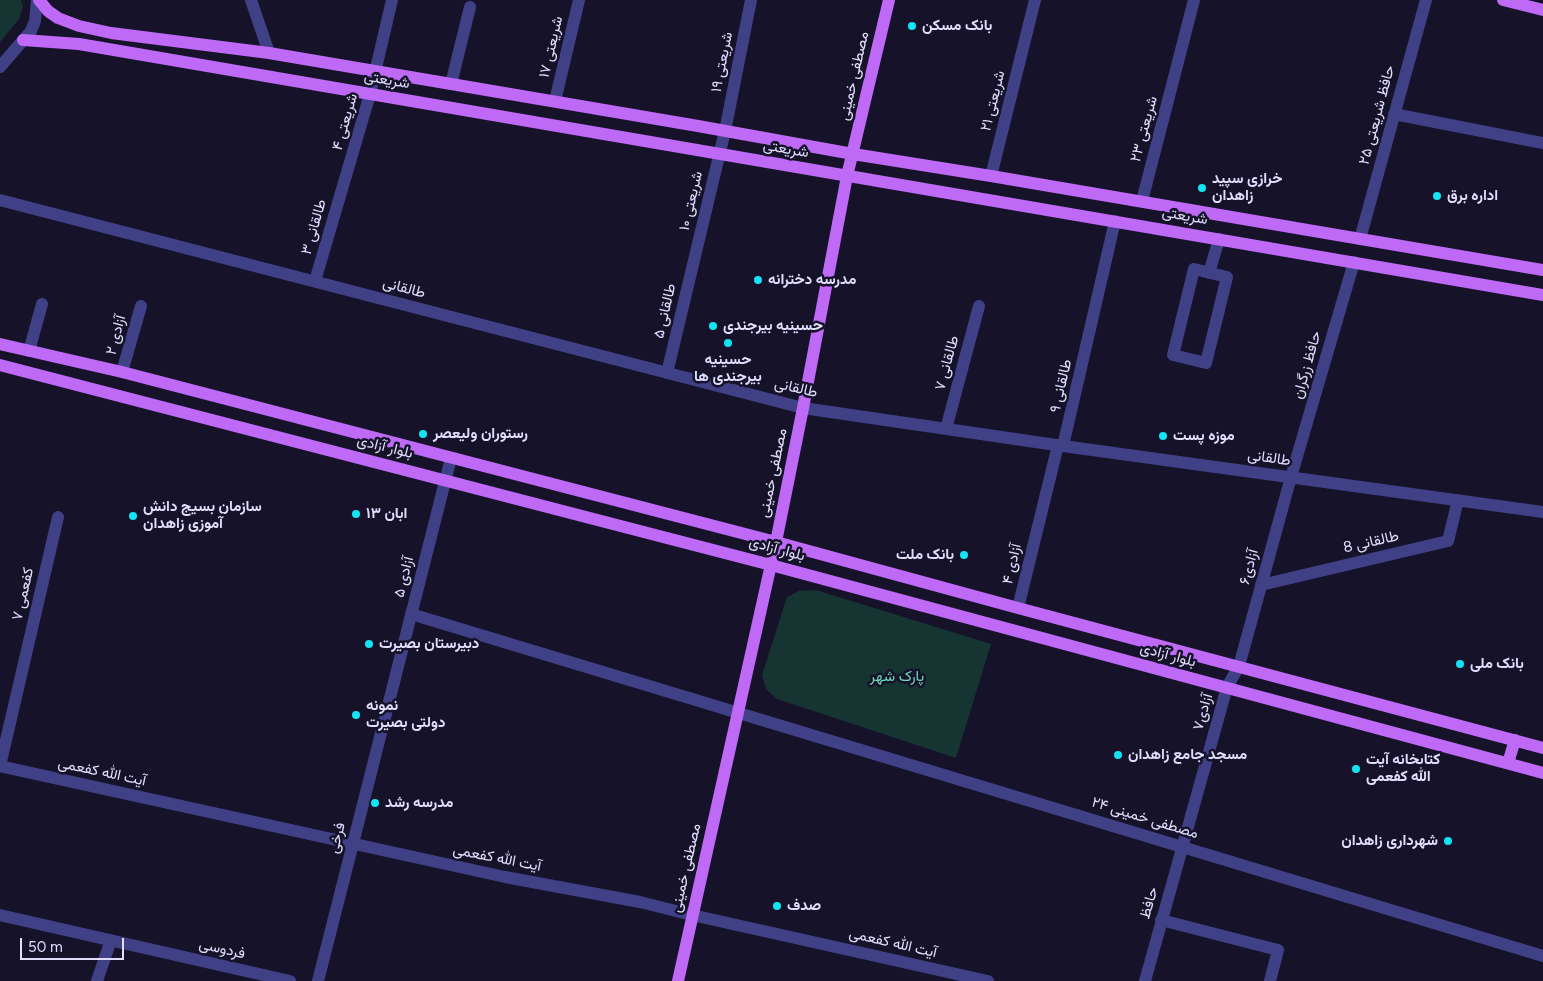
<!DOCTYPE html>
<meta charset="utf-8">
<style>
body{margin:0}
#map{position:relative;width:1543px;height:981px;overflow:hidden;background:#16122a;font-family:Figtree,sans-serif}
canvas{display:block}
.scale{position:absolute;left:20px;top:938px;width:104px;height:22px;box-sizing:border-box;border:2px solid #e0ddfd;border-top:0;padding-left:6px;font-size:15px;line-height:18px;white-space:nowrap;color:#e0ddfd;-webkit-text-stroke:4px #16122a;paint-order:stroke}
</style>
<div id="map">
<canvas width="1543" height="981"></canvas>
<div class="scale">50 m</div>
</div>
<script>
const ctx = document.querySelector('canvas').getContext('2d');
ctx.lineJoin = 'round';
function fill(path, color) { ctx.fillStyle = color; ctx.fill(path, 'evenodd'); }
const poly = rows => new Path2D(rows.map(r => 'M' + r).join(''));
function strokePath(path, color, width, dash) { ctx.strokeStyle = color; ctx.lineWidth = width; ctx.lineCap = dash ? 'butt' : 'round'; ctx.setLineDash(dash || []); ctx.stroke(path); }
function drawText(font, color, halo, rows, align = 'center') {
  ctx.font = font + ' Figtree,Vazirmatn,sans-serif'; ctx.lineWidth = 5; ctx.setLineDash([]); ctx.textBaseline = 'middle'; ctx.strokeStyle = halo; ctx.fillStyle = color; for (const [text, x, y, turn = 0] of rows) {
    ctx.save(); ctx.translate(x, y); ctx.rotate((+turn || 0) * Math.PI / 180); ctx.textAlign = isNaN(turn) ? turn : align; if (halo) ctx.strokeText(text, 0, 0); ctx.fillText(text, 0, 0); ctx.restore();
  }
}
const green = poly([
 [0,0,21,0,23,6,19,19,0,42],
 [816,590,991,644,956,758,777,699,766,689,762,675,787,597,799,591]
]);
const minor = poly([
 [251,0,269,53],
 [0,67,31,31,35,21,37,0],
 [451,84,470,7],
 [555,101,579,0],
 [1394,114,1543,143],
 [991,176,1035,0],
 [0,200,803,408,1063,446,1543,512],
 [1142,201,1194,0],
 [1360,239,1426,0],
 [1194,269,1227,277,1206,363,1173,355,1194,269],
 [1209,273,1219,239],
 [315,281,370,94,392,0],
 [29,351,42,304],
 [122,372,141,306],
 [667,373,725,131,751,0],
 [946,429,979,306],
 [1063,446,1115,221],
 [1261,585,1448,541,1458,500],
 [1018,608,1058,445],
 [411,614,1543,956],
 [0,766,505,877,640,902,692,915,988,981],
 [0,766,58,517],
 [0,915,290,981],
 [1161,920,1278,950,1270,981],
 [97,981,111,940],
 [318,981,451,458],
 [1145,981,1227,687,1239,666,1291,477,1354,262]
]);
const major = poly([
 [39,0,48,11,58,18,79,26,111,33,269,53,698,126,853,154,991,176,1543,270],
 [1503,0,1543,10],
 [23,40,79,44,1543,295],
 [0,344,122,372,776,542,1018,608,1543,748],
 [0,365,771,565,1543,773],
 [1508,763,1515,740],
 [678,981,776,542,803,408,847,176,889,0]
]);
const markers = [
 [912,26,5,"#13e4f3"],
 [1202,188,5,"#13e4f3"],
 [1437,196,5,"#13e4f3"],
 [758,280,5,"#13e4f3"],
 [713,326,5,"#13e4f3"],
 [728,343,5,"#13e4f3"],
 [423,434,5,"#13e4f3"],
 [1163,436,5,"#13e4f3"],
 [356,514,5,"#13e4f3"],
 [133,516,5,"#13e4f3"],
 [964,555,5,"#13e4f3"],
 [369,644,5,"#13e4f3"],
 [1460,664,5,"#13e4f3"],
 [356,715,5,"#13e4f3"],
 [1118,755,5,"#13e4f3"],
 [1356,769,5,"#13e4f3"],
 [375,803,5,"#13e4f3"],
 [1448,841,5,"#13e4f3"],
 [777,906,5,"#13e4f3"]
];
const poiNames = [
 ["بانک مسکن",922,26],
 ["خرازی سپید",1212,179],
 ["زاهدان",1212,196],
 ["اداره برق",1447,196],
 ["مدرسه دخترانه",768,280],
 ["حسینیه بیرجندی",723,326],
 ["حسینیه",728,360,"center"],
 ["بیرجندی ها",728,377,"center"],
 ["رستوران ولیعصر",433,434],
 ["موزه پست",1173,436],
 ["سازمان بسیج دانش",143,507],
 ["آموزی زاهدان",143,524],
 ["۱۳ ابان",366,514],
 ["بانک ملت",954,555,"right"],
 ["دبیرستان بصیرت",379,644],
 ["بانک ملی",1470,664],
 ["نمونه",366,706],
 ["دولتی بصیرت",366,723],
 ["مسجد جامع زاهدان",1128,755],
 ["کتابخانه آیت",1366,760],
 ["الله کفعمی",1366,777],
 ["مدرسه رشد",385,803],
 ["شهرداری زاهدان",1438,841,"right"],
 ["صدف",787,906]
];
const streetNames = [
 ["شریعتی ۱۷",551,47,-77],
 ["شریعتی ۱۹",722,62,-79],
 ["مصطفی خمینی",854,76,-77],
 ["شریعتی",387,80,10],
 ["شریعتی ۲۱",993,101,-76],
 ["حافظ شریعتی ۲۵",1377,115,-75],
 ["شریعتی ۴",345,122,-74],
 ["شریعتی ۲۳",1144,129,-75],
 ["شریعتی",786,149,10],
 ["شریعتی ۱۰",691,201,-77],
 ["شریعتی",1185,216,10],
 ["طالقانی ۳",314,227,-74],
 ["طالقانی",404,288,15],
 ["طالقانی ۵",665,311,-77],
 ["آزادی ۲",116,335,-75],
 ["طالقانی ۷",947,363,-75],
 ["حافظ زرگران",1307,365,-74],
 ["طالقانی ۹",1061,386,-77],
 ["طالقانی",796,388,13],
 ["بلوار آزادی",385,447,14],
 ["طالقانی",1269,458,8],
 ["مصطفی خمینی",773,473,-78],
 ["طالقانی 8",1371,542,-13],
 ["بلوار آزادی",777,549,15],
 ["آزادی ۴",1012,564,-77],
 ["آزادی۶",1249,567,-75],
 ["آزادی ۵",404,577,-76],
 ["کفعمی ۷",23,594,-77],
 ["بلوار آزادی",1168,655,15],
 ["آزادی۷",1203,712,-74],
 ["آیت الله کفعمی",102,772,12],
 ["مصطفی خمینی ۲۴",1145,818,17],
 ["فرخی",337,838,-76],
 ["آیت الله کفعمی",497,858,11],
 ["مصطفی خمینی",686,868,-77],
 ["حافظ",1149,903,-74],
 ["آیت الله کفعمی",893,943,13],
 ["فردوسی",222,949,13]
];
const parkNames = [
 ["پارک شهر",897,677]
];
fill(green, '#163432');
strokePath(minor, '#404086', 12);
strokePath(major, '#be6af7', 12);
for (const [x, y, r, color] of markers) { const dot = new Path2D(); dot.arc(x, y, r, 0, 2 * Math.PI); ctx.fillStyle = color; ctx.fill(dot); strokePath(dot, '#16122a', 2); }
drawText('bold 15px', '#e0ddfd', '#16122a', poiNames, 'left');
drawText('15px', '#e0ddfd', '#16122a', streetNames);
drawText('15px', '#6bdbbc', '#16122a', parkNames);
</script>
